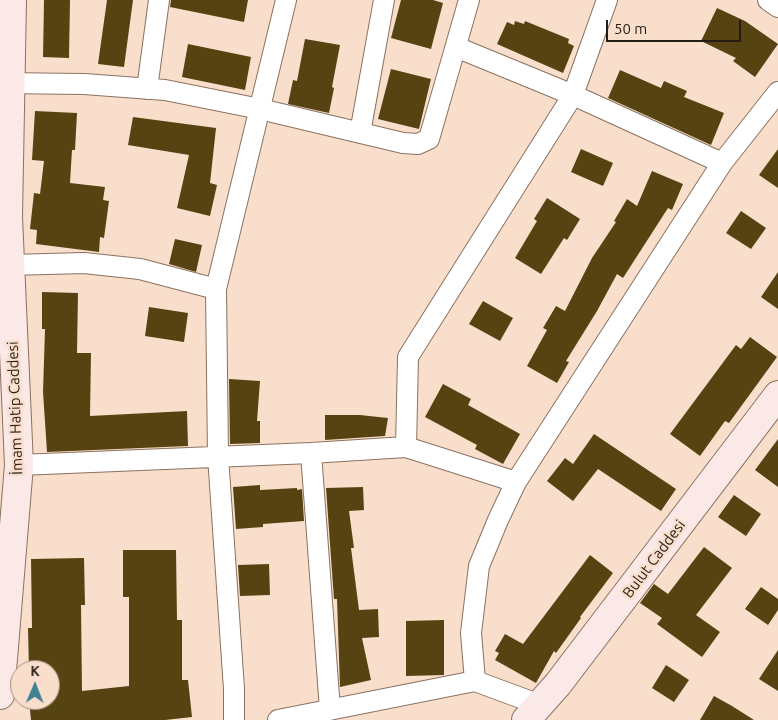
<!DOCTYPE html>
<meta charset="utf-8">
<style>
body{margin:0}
#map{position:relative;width:778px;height:720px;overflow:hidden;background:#f9decb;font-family:Ubuntu,sans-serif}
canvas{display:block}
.north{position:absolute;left:10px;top:660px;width:50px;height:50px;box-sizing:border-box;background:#f9decb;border:1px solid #a49082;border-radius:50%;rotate:1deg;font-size:14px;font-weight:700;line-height:20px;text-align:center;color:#251c15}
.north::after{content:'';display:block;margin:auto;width:18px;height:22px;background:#408193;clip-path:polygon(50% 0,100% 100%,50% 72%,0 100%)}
.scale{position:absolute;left:606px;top:20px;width:135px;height:22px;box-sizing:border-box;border:2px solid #251c15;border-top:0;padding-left:6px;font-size:15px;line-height:18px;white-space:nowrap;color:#251c15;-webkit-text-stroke:4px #f9decb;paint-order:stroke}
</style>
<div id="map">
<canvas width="778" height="720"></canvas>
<div class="north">K</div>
<div class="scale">50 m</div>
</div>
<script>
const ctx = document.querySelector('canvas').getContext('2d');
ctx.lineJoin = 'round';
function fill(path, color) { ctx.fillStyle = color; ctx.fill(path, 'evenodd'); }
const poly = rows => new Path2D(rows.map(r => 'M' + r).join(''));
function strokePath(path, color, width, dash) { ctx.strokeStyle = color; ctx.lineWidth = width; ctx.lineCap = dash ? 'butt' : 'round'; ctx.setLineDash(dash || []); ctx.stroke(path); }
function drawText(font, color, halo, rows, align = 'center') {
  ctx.font = font + ' Ubuntu,sans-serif'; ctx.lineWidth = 5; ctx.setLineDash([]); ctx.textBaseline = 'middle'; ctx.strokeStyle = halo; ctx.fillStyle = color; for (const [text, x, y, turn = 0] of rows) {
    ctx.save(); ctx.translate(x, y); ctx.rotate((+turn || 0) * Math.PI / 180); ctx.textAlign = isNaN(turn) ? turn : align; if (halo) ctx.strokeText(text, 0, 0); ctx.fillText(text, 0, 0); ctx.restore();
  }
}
const building = poly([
 [44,0,70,0,69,58,43,57],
 [107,0,133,0,124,67,98,64],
 [171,0,248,0,244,22,170,7],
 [401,0,433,0,443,3,431,49,391,38],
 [717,8,745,21,778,44,755,77,733,61,736,58,701,41],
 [515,21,524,24,525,21,569,39,568,43,574,46,563,73,497,44,507,22,514,25],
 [305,39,340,45,332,87,334,88,329,113,288,104,293,80,297,81],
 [188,44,251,57,245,90,182,77],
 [391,69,431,79,419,129,378,119],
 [620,70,661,88,664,81,687,91,684,97,724,113,711,145,608,98],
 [35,111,77,113,75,150,72,150,70,183,105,187,103,200,109,201,104,238,100,237,99,252,36,244,37,230,30,229,34,193,40,194,44,161,32,160],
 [133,117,216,128,210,183,217,185,210,216,177,208,189,155,128,145],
 [581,149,613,163,603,186,571,172],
 [778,149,778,188,759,175],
 [652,171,683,184,672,210,668,208,623,278,617,274,597,311,566,361,569,362,557,383,527,366,547,330,543,328,556,306,565,311,592,258,616,222,614,221,627,199,637,206],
 [547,198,580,219,567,240,564,238,541,274,515,258,537,221,534,219],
 [741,211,766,228,751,249,726,233],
 [175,239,202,245,196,272,169,264],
 [778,272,778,309,761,297],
 [42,292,78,293,77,353,91,353,90,416,187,411,188,446,47,452,43,392,45,329,42,329],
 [483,301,513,318,500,341,469,324],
 [149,307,188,313,184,342,145,336],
 [750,337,777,357,729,423,725,421,700,456,670,434,736,345,741,349],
 [229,379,260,381,257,421,260,421,260,443,230,444],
 [443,384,471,399,468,405,520,434,503,464,475,449,477,445,425,417],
 [325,415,360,415,388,418,385,436,325,440],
 [594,434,676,489,661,511,598,469,573,501,547,481,565,458,573,464],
 [778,439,778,487,755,470],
 [260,485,260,490,297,488,297,490,302,489,304,521,263,524,263,527,236,529,233,487],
 [363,487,364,510,349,511,354,548,351,548,359,610,378,609,379,637,362,638,371,680,340,687,337,599,334,599,326,488],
 [734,495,761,514,746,536,718,517],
 [704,547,732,568,696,615,720,632,702,657,657,624,662,618,640,603,654,584,668,594],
 [123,550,176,550,177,620,182,620,182,680,188,680,192,717,165,720,31,720,29,700,50,700,50,670,29,670,28,628,32,628,31,559,84,558,85,605,81,605,82,691,129,686,129,597,123,597],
 [590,555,613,573,580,617,581,618,556,653,554,651,536,683,495,660,499,653,495,651,505,634,523,644],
 [269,564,270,595,240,596,238,565],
 [761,587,778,599,778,610,768,625,745,609],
 [444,620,444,675,406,676,406,621],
 [778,650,778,691,759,679],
 [666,665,689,680,674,702,652,688],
 [714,696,732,706,754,720,700,720]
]);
const street = poly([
 [768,0,778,7],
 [456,47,573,95,722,163],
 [0,83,84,84,165,90,260,109,403,143,418,144,429,139,469,0],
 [147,89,159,0],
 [360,133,384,0],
 [10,265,84,263,140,269,216,289],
 [406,447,408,357,573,95,607,0],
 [311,453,330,710],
 [19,465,311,453,406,447,516,482],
 [475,681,471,633,479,566,498,520,516,482,722,163,778,92],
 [234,720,234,689,218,456,216,289,286,0],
 [278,720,475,681,540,705]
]);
const secondary = poly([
 [0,695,19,465,8,217,12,0],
 [526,720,558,684,778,395]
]);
const streetNames = [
 ["İmam Hatip Caddesi",15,408,-92],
 ["Bulut Caddesi",654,559,-53]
];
fill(building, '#541');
strokePath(street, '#8a7261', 22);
strokePath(secondary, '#8a7261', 30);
strokePath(street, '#fff', 20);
strokePath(secondary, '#fbe9e8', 28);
drawText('15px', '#251c15', '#f9decb', streetNames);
</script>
